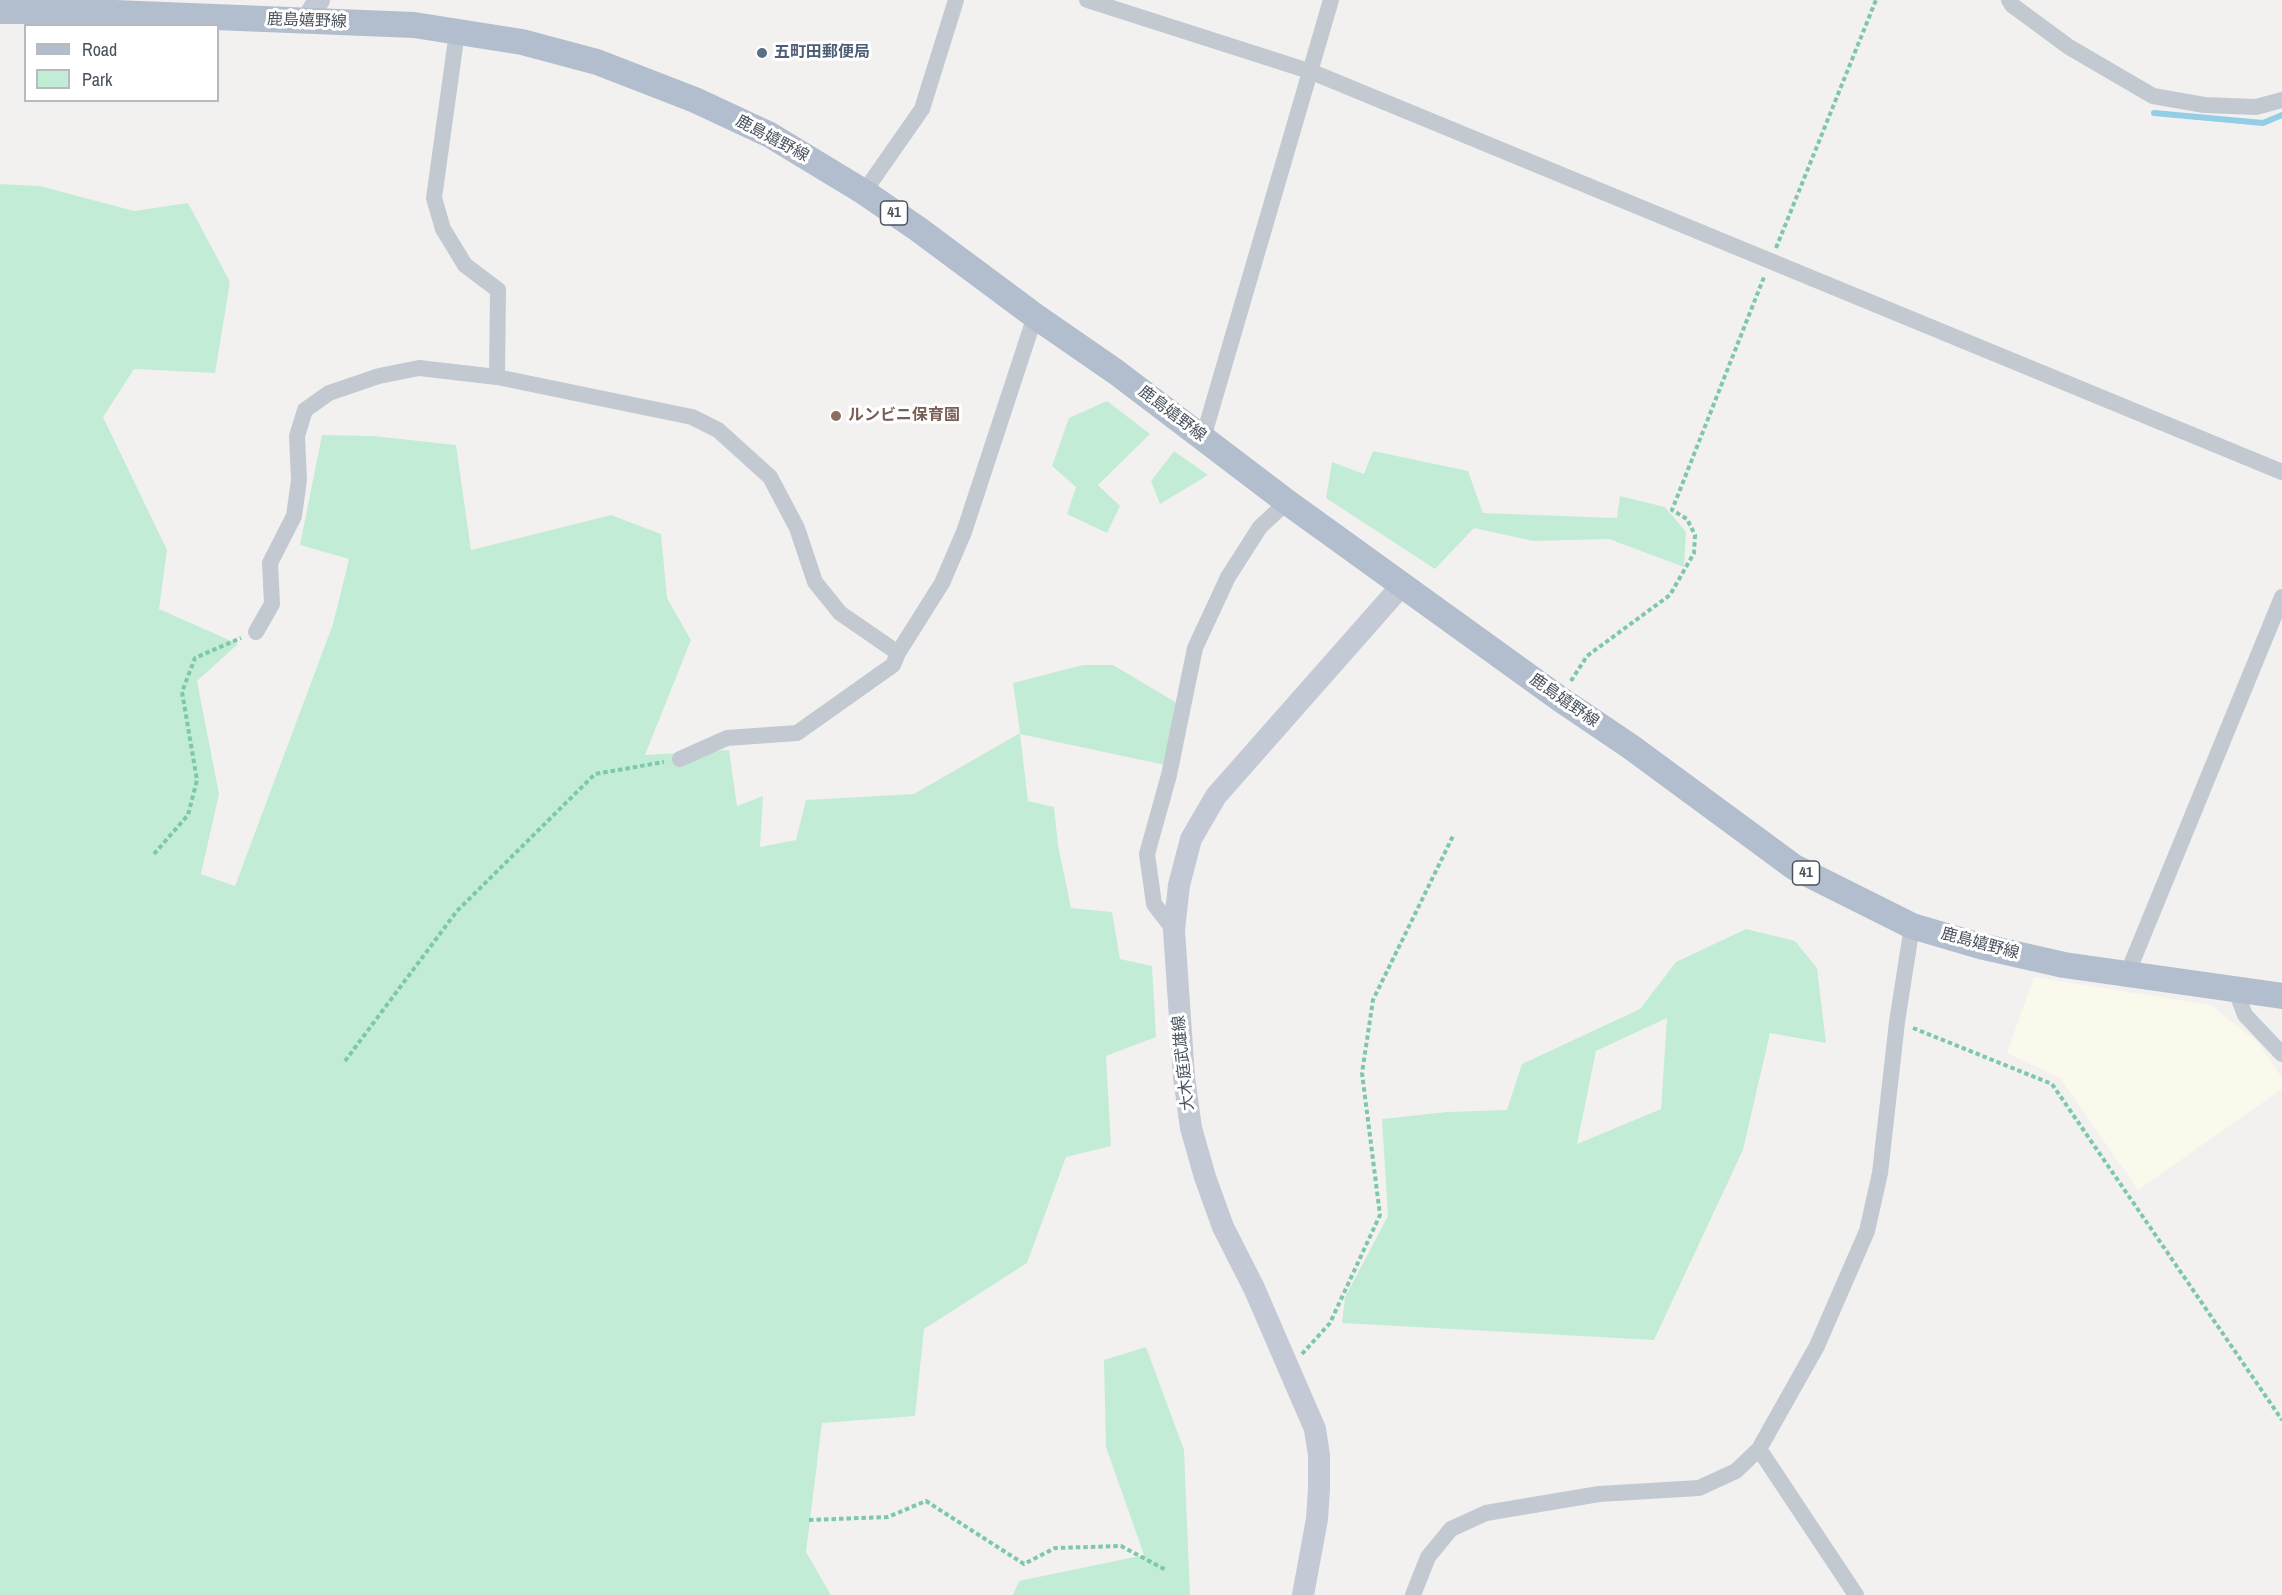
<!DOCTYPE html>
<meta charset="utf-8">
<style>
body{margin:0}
#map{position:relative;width:2282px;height:1595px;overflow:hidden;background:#f3f1f0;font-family:"Archivo Narrow",sans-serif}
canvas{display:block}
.legend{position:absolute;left:24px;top:24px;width:195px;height:78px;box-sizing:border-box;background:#fff;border:2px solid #b7babe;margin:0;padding:8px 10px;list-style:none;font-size:18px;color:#4a525d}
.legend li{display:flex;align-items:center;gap:12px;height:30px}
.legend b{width:30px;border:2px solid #b7babe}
</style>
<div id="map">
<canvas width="2282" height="1595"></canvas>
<ul class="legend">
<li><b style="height:8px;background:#b2becd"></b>Road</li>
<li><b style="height:16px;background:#c3ecd6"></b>Park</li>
</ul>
</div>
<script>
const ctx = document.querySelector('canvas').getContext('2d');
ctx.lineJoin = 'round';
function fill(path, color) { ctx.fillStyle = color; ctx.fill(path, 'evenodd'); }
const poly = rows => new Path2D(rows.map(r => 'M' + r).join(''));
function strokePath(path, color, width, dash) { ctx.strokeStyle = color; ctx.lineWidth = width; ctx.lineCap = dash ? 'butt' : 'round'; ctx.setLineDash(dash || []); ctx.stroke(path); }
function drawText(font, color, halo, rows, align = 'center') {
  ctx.font = font + ' "Archivo Narrow","Noto Sans JP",sans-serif'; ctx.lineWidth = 6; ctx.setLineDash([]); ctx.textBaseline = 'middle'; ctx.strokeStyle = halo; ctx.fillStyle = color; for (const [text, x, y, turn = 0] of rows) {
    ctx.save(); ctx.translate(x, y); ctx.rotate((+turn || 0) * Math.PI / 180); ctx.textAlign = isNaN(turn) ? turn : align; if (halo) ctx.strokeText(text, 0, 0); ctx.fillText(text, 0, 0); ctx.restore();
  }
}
const commercial = poly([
 [2034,977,2210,1005,2258,1042,2282,1078,2282,1089,2138,1190,2060,1078,2007,1053]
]);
const green = poly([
 [0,184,40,186,134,211,188,203,230,282,215,373,134,369,103,417,167,550,159,609,238,644,197,681,219,794,201,874,235,886,333,624,349,559,300,545,322,435,373,436,456,445,471,550,611,515,661,534,667,598,691,640,645,755,729,750,737,806,763,796,760,847,796,840,806,800,914,794,1020,733,1013,683,1083,665,1113,665,1177,703,1165,765,1020,734,1028,801,1054,807,1058,845,1071,908,1112,912,1120,959,1152,966,1156,1037,1106,1056,1111,1146,1066,1157,1027,1263,924,1329,915,1416,822,1423,806,1552,831,1595,0,1595],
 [1107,401,1150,434,1098,485,1120,506,1107,533,1067,514,1076,487,1052,466,1069,418],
 [1174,451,1208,475,1160,504,1151,481],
 [1373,451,1468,471,1483,513,1617,518,1620,496,1665,507,1686,532,1684,567,1609,539,1533,541,1474,528,1435,569,1326,498,1332,462,1364,474],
 [1746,929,1795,941,1817,968,1826,1043,1770,1033,1743,1150,1654,1340,1342,1323,1345,1297,1388,1216,1382,1119,1447,1112,1507,1110,1522,1064,1640,1009,1676,962],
 [1667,1018,1661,1109,1577,1144,1596,1051],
 [1146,1347,1184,1450,1190,1595,1013,1595,1019,1581,1144,1555,1106,1447,1104,1360]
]);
const stream = poly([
 [2154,113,2263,123,2282,115]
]);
const path = poly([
 [1776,248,1876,0],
 [1571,681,1587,656,1670,595,1694,553,1695,535,1687,519,1672,510,1764,277],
 [154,854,188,815,197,780,182,692,195,658,241,638],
 [1913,1028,2052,1084,2282,1420],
 [345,1061,457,911,595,774,664,762],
 [1302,1354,1330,1323,1380,1215,1362,1073,1373,1000,1454,834],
 [809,1520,888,1517,926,1501,1024,1564,1055,1548,1121,1546,1166,1570]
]);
const minor = poly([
 [1087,0,1312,72,2282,472],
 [2009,0,2012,5,2069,47,2153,96,2204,105,2256,107,2282,100],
 [457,32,434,198,443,229,465,265,498,290,497,377],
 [864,192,922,109,956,0],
 [1203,438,1331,0],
 [256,632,272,604,270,563,294,516,299,480,297,436,305,410,329,393,379,376,419,368,497,377,692,417,718,430,770,477,797,528,815,582,840,613,898,653],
 [680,759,727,738,797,733,893,665,898,653,942,583,964,532,1035,316],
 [1174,930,1154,904,1147,854,1169,775,1195,648,1228,577,1260,527,1287,502],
 [2128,972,2282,597],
 [2235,989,2245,1015,2282,1054],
 [1759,1449,1856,1595],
 [1413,1595,1428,1557,1451,1529,1486,1513,1599,1494,1699,1488,1736,1471,1759,1449,1817,1346,1867,1231,1880,1173,1897,1022,1912,926]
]);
const secondary = poly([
 [306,21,319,0],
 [1303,1595,1317,1519,1319,1489,1319,1455,1315,1429,1254,1288,1223,1227,1205,1177,1191,1128,1184,1077,1174,930,1179,885,1191,839,1216,796,1403,584]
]);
const primary = poly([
 [0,11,65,11,414,25,522,42,597,62,695,100,770,135,864,192,918,229,1035,316,1116,372,1287,502,1560,699,1631,747,1794,867,1912,926,1980,946,2064,965,2282,996]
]);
const markers = [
 [762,53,6,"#5c6f8a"],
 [836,416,6,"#8d6e63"]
];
const shields = [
 [894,213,27],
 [1806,873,27]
];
const shieldNames = [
 ["41",894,213],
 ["41",1806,873]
];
const streetNames = [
 ["鹿島嬉野線",307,21,2],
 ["鹿島嬉野線",772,139,28],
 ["鹿島嬉野線",1172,414,37],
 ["鹿島嬉野線",1564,701,35],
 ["鹿島嬉野線",1980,944,15],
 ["大木庭武雄線",1184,1063,-96]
];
const serviceNames = [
 ["五町田郵便局",774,53]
];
const educationNames = [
 ["ルンビニ保育園",848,416]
];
fill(commercial, '#fbf8ec');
fill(green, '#c3ecd6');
strokePath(stream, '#93cee6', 6);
strokePath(path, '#7dc8a9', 4, [4.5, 3]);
strokePath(minor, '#c2c9d1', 16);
strokePath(secondary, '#c3cad5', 22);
strokePath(primary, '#b2becd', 26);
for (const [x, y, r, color] of markers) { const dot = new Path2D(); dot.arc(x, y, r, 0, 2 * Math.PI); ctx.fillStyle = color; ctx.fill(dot); strokePath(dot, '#fff', 2); }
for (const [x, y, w] of shields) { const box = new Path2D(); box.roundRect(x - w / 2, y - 12, w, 24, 4.5); ctx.fillStyle = '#fff'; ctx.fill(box); strokePath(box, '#4a525d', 1.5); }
drawText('bold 15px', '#4a525d', null, shieldNames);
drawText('16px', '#4a525d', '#fff', streetNames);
drawText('bold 16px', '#4e5e75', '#fff', serviceNames, 'left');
drawText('bold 16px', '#785e54', '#fff', educationNames, 'left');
</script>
